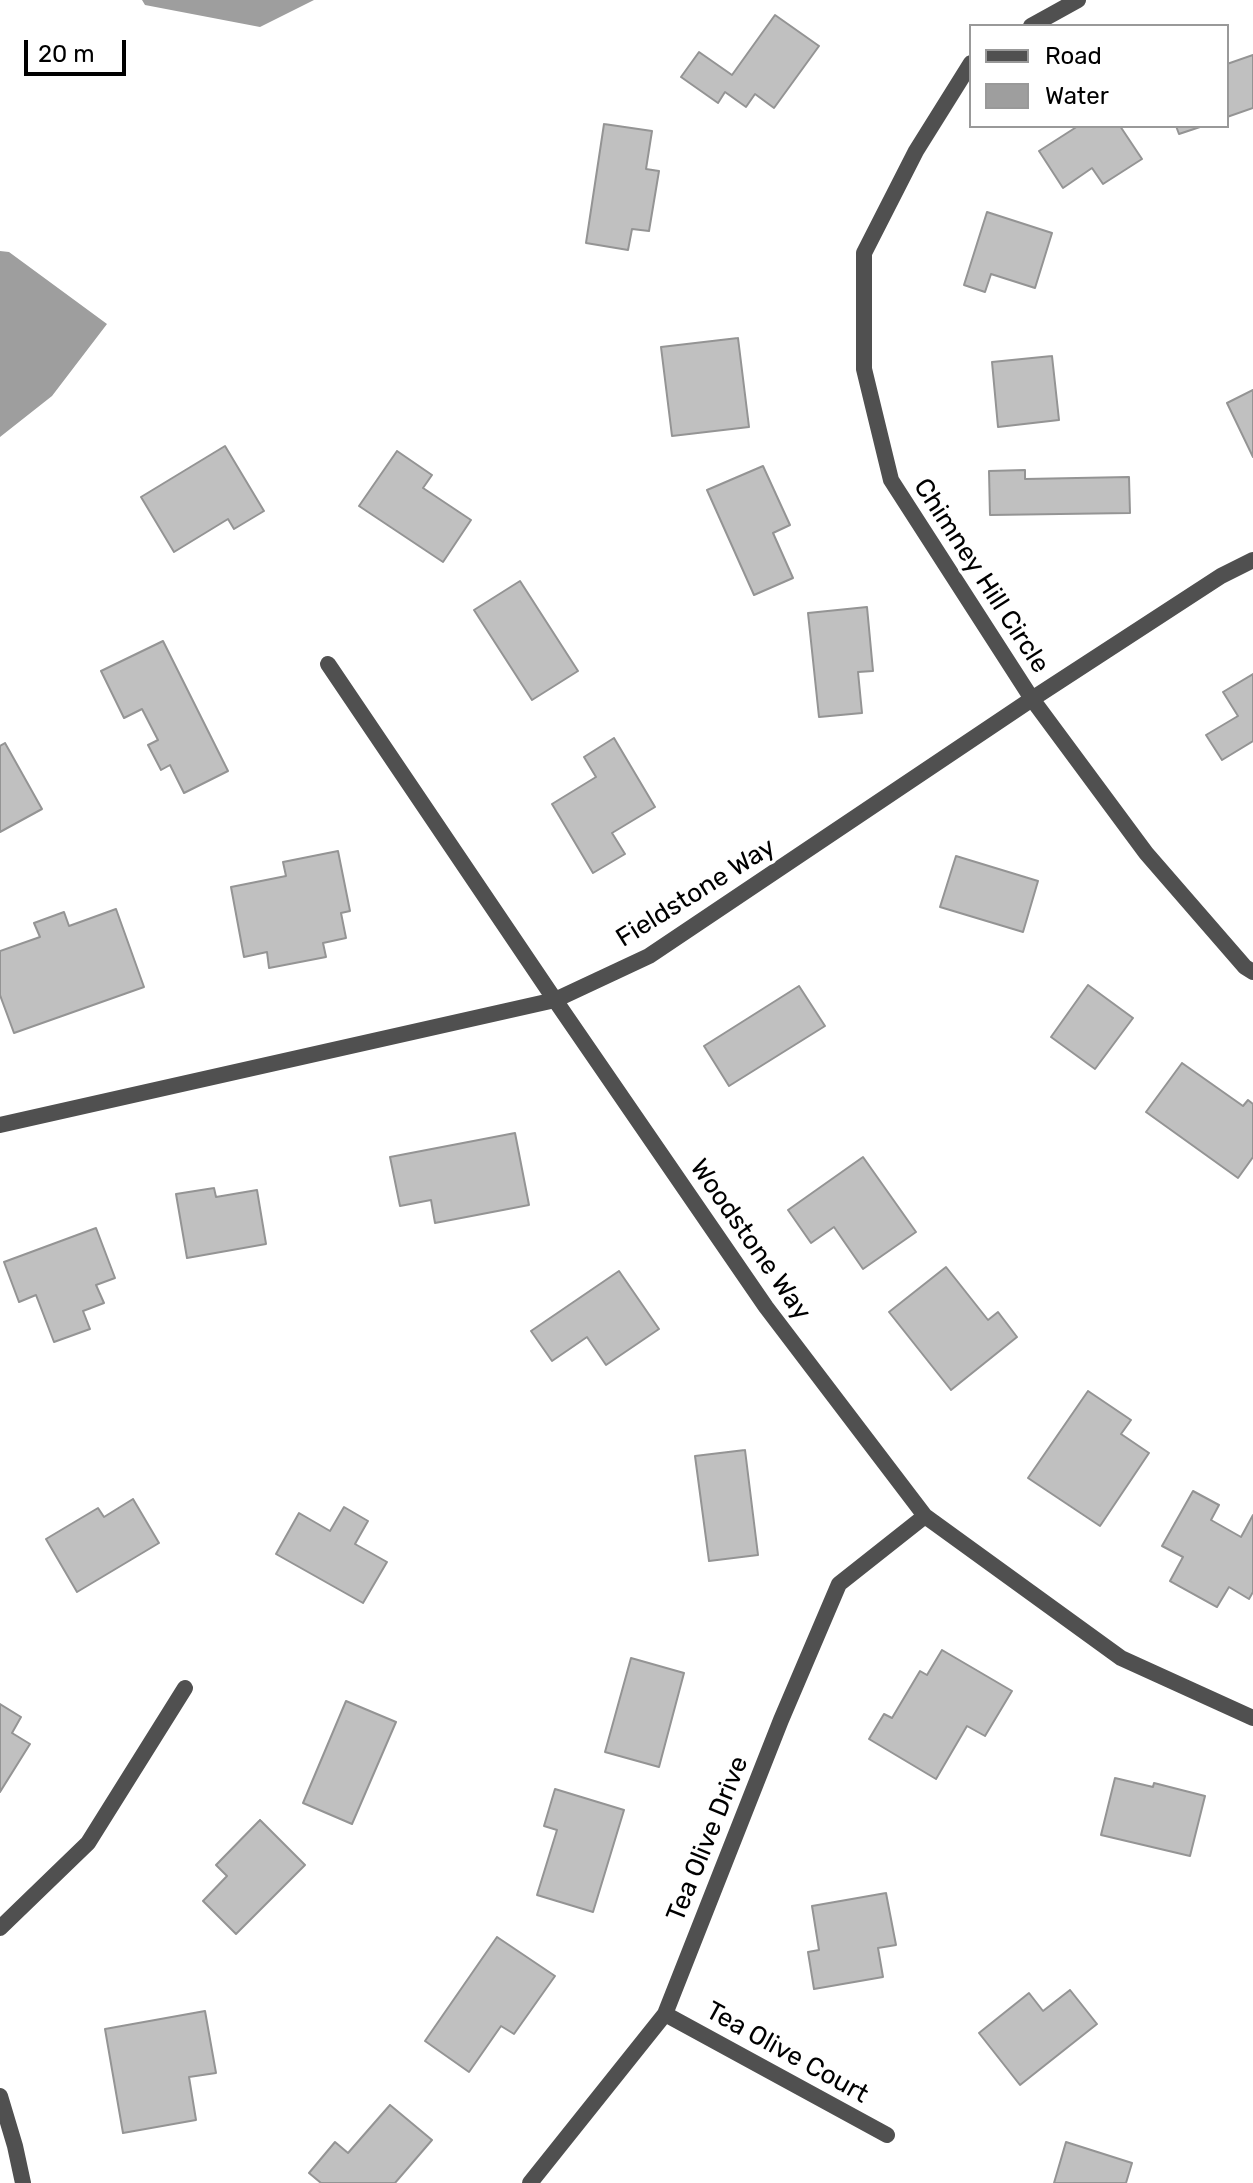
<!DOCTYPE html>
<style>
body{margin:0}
#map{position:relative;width:1253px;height:2183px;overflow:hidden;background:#fff;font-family:Rubik,sans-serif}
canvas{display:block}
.legend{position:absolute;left:969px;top:24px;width:260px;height:104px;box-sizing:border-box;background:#fff;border:2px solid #999;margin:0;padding:10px 14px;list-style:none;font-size:24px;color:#000}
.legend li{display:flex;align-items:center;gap:16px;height:40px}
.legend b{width:40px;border:2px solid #999}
.scale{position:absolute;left:24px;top:40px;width:102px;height:36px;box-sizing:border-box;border:4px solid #000;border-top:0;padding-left:10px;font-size:24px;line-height:28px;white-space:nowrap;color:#000;-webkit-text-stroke:6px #fff;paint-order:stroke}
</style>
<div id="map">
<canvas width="1253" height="2183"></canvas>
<ul class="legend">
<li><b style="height:10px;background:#505050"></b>Road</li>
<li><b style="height:22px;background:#9e9e9e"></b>Water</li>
</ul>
<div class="scale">20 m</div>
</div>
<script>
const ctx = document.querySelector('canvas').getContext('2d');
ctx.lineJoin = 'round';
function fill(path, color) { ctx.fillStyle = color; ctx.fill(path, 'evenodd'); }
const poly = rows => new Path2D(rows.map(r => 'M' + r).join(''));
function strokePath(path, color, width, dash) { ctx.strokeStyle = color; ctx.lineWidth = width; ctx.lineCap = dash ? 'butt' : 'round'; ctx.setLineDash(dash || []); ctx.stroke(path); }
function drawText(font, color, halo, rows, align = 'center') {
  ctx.font = font + ' Rubik,sans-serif'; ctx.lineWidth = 7; ctx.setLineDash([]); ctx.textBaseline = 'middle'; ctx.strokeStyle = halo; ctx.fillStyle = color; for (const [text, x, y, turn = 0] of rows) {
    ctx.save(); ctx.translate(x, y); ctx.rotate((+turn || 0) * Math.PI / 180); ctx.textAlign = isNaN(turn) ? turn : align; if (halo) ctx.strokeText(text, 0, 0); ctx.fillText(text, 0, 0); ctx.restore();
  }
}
const water = poly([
 [142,0,314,0,260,27,145,5],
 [0,251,9,252,107,324,52,396,0,437]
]);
const building = poly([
 [775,15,819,46,774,108,755,94,746,107,725,92,718,103,681,77,699,52,732,75,775,15],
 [1253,55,1253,108,1227,117,1227,64,1253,55],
 [604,124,652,131,646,169,659,171,649,231,632,229,628,250,586,243,604,124],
 [1078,126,1120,126,1142,159,1103,184,1092,168,1063,188,1039,151,1078,126],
 [1176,126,1203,126,1179,134,1176,126],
 [987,212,1052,233,1035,288,991,274,985,292,964,285,987,212],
 [738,338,749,427,672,436,661,347,738,338],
 [1052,356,1059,420,998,427,992,362,1052,356],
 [1253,390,1253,457,1227,403,1253,390],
 [225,446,264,511,234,529,228,519,174,552,141,497,225,446],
 [397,451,432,475,423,488,471,520,443,562,359,506,397,451],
 [763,466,790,525,773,533,793,578,754,595,707,490,763,466],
 [1025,470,1025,479,1129,477,1130,513,990,515,989,471,1025,470],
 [520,581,578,671,532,700,474,610,520,581],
 [867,607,873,671,858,672,862,713,819,717,808,613,867,607],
 [163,641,228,771,184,793,170,765,161,770,148,745,158,740,142,709,124,718,101,671,163,641],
 [1253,674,1253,741,1222,760,1206,735,1238,716,1223,692,1253,674],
 [614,738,655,807,612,833,625,854,593,873,552,804,596,777,584,757,614,738],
 [5,743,42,809,0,832,0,746,5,743],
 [338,851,350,911,341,913,346,938,323,943,326,957,269,968,267,952,244,957,231,887,286,876,283,862,338,851],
 [956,856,1038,881,1023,932,940,907,956,856],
 [116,909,144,987,14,1033,0,995,0,951,40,937,34,923,64,912,69,926,116,909],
 [1088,985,1133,1018,1095,1069,1051,1037,1088,985],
 [799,986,825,1026,729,1086,704,1046,799,986],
 [1182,1063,1243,1106,1248,1100,1253,1104,1253,1157,1238,1178,1146,1112,1182,1063],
 [515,1133,529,1205,435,1223,431,1200,400,1206,390,1157,515,1133],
 [863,1157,916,1232,863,1269,834,1227,811,1243,788,1210,863,1157],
 [214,1188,216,1197,257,1190,266,1244,187,1258,176,1194,214,1188],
 [96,1228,115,1278,96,1285,104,1303,83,1311,90,1329,54,1342,36,1295,19,1302,4,1262,96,1228],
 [946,1267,988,1320,998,1312,1017,1337,951,1390,889,1312,946,1267],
 [619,1271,659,1329,606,1365,587,1337,552,1361,531,1331,619,1271],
 [1088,1391,1131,1420,1121,1434,1149,1453,1100,1526,1028,1478,1088,1391],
 [745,1450,758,1555,709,1561,695,1456,745,1450],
 [1193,1491,1219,1505,1211,1520,1241,1537,1253,1515,1253,1592,1249,1599,1229,1587,1217,1607,1170,1581,1183,1557,1162,1546,1193,1491],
 [133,1499,159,1543,77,1592,46,1539,98,1508,104,1517,133,1499],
 [344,1507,368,1521,355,1544,387,1562,363,1603,276,1554,299,1513,330,1531,344,1507],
 [942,1650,1012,1691,985,1736,967,1726,936,1779,869,1739,884,1714,892,1718,920,1671,927,1675,942,1650],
 [631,1658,684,1673,659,1767,605,1752,631,1658],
 [346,1701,396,1722,352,1824,303,1803,346,1701],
 [0,1704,21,1717,12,1733,30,1744,0,1792,0,1704],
 [1115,1778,1153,1787,1154,1783,1205,1796,1190,1856,1101,1835,1115,1778],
 [555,1789,624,1810,593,1912,537,1895,557,1830,544,1826,555,1789],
 [260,1820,305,1865,236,1934,203,1901,227,1876,216,1865,260,1820],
 [886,1893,896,1945,878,1948,883,1977,814,1989,808,1952,819,1950,812,1906,886,1893],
 [497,1937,555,1976,514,2034,501,2026,469,2072,425,2041,497,1937],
 [1070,1990,1097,2024,1020,2085,979,2033,1029,1993,1043,2011,1070,1990],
 [205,2011,216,2073,189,2077,196,2120,123,2133,105,2029,205,2011],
 [390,2105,432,2140,395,2183,321,2183,309,2173,335,2142,348,2153,390,2105],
 [1066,2142,1132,2163,1126,2183,1054,2183,1066,2142]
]);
const minor = poly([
 [1031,26,1078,0],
 [971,63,916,151,864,253,864,369,891,480,1032,699,1146,853,1245,967,1253,972],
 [328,664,555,1000,766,1307,925,1516,1121,1658,1253,1718],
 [0,1125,555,1000,649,956,1032,699,1221,576,1253,560],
 [0,1928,88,1843,185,1688],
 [665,2014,887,2135],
 [0,2096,15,2146,23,2183],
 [530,2183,665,2014,781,1720,839,1584,925,1516]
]);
const streetNames = [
 ["Chimney Hill Circle",981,576,57],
 ["Fieldstone Way",696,893,-32],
 ["Woodstone Way",750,1240,55],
 ["Tea Olive Drive",708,1839,-68],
 ["Tea Olive Court",787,2053,29]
];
fill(water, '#9e9e9e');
fill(building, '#c0c0c0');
strokePath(building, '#949494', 2);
strokePath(minor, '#505050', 16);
drawText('26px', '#000', '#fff', streetNames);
</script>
